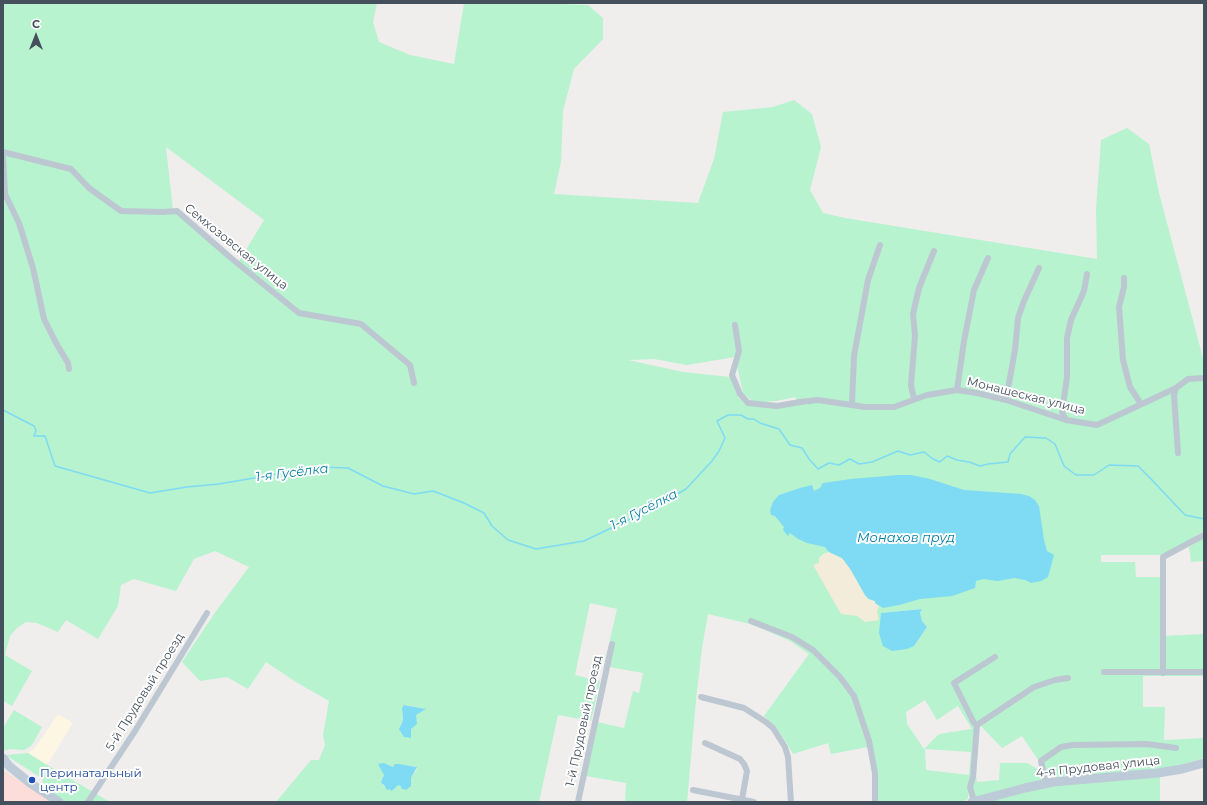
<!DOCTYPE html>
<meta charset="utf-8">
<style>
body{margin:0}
#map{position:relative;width:1207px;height:805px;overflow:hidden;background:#f0eded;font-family:Montserrat,sans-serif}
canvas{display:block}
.frame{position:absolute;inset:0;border:4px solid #44505c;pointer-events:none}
.north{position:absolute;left:16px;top:16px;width:40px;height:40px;-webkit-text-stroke:3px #fff;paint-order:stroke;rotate:0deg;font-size:11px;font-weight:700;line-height:16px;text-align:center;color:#44505c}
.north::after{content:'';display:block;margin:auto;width:14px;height:18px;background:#44505c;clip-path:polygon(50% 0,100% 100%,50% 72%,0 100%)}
</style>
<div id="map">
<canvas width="1207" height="805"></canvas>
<div class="frame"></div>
<div class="north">С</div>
</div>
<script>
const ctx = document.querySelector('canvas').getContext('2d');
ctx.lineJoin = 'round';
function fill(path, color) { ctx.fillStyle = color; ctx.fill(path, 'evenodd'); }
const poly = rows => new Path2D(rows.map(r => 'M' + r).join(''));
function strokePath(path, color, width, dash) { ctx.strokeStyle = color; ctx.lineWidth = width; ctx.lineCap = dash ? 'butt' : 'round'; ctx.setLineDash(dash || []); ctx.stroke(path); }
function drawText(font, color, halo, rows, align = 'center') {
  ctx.font = font + ' Montserrat,sans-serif'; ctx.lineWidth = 4; ctx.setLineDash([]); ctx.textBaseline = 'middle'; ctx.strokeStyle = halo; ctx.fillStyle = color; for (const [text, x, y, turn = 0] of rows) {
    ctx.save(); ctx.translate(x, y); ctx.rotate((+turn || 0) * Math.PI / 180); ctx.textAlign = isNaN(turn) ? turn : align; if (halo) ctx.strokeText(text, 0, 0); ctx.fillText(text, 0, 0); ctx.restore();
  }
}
const commercial = poly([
 [58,714,73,723,47,765,28,753,35,748]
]);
const medical = poly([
 [3,770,23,783,54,802,3,802]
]);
const green = poly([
 [3,3,377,3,373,22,379,42,410,55,454,64,464,3,531,3,588,5,603,18,603,39,574,69,563,111,561,162,554,194,698,203,714,159,723,112,773,107,794,100,812,114,821,147,810,190,823,213,845,218,1097,259,1096,209,1101,140,1127,128,1149,144,1159,193,1203,358,1204,358,1204,531,1163,555,1101,555,1101,562,1135,562,1136,577,1160,577,1161,636,1204,634,1204,676,1143,676,1143,707,1165,707,1164,740,1204,738,1204,758,1181,765,1159,770,1054,777,1049,776,1022,736,1002,748,980,725,979,727,976,776,977,782,999,780,1000,763,1027,763,1041,771,1043,776,1041,780,977,797,975,796,969,789,968,799,961,802,873,802,872,772,868,747,831,754,828,743,793,754,788,745,775,726,764,716,809,654,790,641,772,633,750,624,708,614,702,648,696,700,687,802,625,802,626,783,586,776,597,722,624,728,633,691,639,693,643,673,604,666,617,609,590,603,575,675,600,681,591,721,558,715,539,802,276,802,311,760,319,760,325,745,323,735,329,701,296,682,266,662,248,689,227,677,200,681,182,662,214,614,249,567,215,551,194,559,176,591,134,579,121,585,118,606,98,639,66,620,58,632,37,623,26,622,17,628,10,636,5,655,32,671,12,706,3,701],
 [166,147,264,220,238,263,173,210],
 [735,357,743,393,752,401,763,402,776,401,796,397,795,405,746,405,738,397,730,377,683,372,628,360,654,359,687,365],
 [922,609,920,613,922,621,927,627,914,646,881,613],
 [925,700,937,720,958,706,972,729,939,734,924,749,907,724,906,712],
 [406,705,425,709,416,715,413,727,411,729,411,735,400,726,403,720,402,711],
 [925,749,971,752,969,775,926,770],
 [387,764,393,767,402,765,415,766,417,769,411,778,411,786,397,785,385,787,381,783,384,775,382,770],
 [1204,538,1204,561,1191,562,1189,547],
 [14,710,42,727,32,745,24,750,10,749,3,751,3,728],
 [28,753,47,765,110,802,65,802,42,788,43,779,7,756,7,755],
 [1160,777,1160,802,984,802,1048,786]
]);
const sand = poly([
 [829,552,842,558,846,562,865,595,868,599,875,601,875,603,879,606,877,612,879,620,865,622,857,616,841,614,813,565,819,563,819,558,823,554]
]);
const water = poly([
 [899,475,911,475,930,479,964,490,1021,494,1029,496,1035,500,1039,506,1044,540,1047,551,1054,555,1048,577,1041,581,1031,583,1025,580,1014,578,998,581,983,579,976,581,975,588,952,596,920,599,899,605,883,608,875,603,875,601,869,599,865,595,851,570,842,558,829,552,825,547,807,543,798,539,790,533,788,536,783,530,784,527,775,516,771,515,770,510,773,502,779,495,800,488,812,485,814,491,820,488,823,483,851,479],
 [922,609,920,613,922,621,927,627,914,646,907,649,892,651,883,646,879,633,881,613],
 [404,705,426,709,416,715,417,724,411,729,411,738,404,737,399,729,403,720,402,708],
 [384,763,393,767,395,764,399,764,417,767,411,778,411,786,406,790,401,788,401,786,398,785,394,789,391,791,390,789,387,790,384,785,382,784,381,782,384,775,378,764]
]);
const stream = poly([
 [3,410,34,426,36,430,34,436,45,436,55,466,150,493,187,487,219,484,318,467,348,468,383,486,414,494,433,491,464,503,484,513,492,526,508,540,536,549,584,541,647,511,686,489,712,461,719,451,725,438,717,421,728,415,741,415,748,419,754,419,760,423,779,429,790,445,802,448,809,459,818,469,829,463,839,465,850,459,859,464,872,462,898,451,910,455,924,452,933,459,940,462,947,456,957,460,969,462,980,466,988,464,1008,462,1010,454,1025,437,1046,438,1055,444,1064,466,1076,475,1094,475,1109,465,1138,466,1152,480,1185,515,1204,519]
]);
const street = poly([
 [3,152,71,169,89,188,121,211,163,212,177,211,231,258,299,313,361,324,410,365,414,383],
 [3,157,5,194,19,223,33,268,44,319,56,343,68,363,69,369],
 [1124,278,1124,287,1119,307,1123,360,1130,387,1141,404],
 [735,325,739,351,732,375,740,394,748,403,777,406,800,402,818,400,865,407,894,407,927,395,957,390,977,393,1006,400,1066,420,1097,425,1176,388,1188,379,1204,378],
 [1176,388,1174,395,1178,453],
 [957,390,964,341,974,290,988,258],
 [914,399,911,385,915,336,913,314,919,288,934,251],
 [1006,400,1015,350,1018,318,1024,301,1039,268],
 [852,404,854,356,868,280,880,245],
 [1066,420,1062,412,1067,377,1067,338,1071,320,1084,291,1087,274],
 [751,621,792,637,813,650,840,677,854,696,869,741,875,773,875,802],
 [1104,672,1204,672],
 [1163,673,1163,557,1204,535],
 [701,697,744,708,766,722,773,728,785,747,788,757,791,802],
 [977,725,1034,687,1055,680,1068,678],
 [977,725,974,723,954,683,995,657],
 [705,743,740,759,744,764,747,771,742,799],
 [1046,783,1041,761,1061,747,1073,745,1147,744,1176,748],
 [693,790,754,802],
 [974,801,970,787,973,777,977,725],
 [88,802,135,731,207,613],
 [578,802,612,644]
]);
const secondary = poly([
 [3,758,9,766,30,783,59,802],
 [972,802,1025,788,1053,782,1158,773,1182,769,1204,763]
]);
const markers = [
 [32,780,4,"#1a4fb4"]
];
const streetNames = [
 ["Семхозовская улица",236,247,39],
 ["Монашеская улица",1026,396,14],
 ["5-й Прудовый проезд",145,692,-58],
 ["1-й Прудовый проезд",584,721,-78],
 ["4-я Прудовая улица",1098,767,-6]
];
const transitNames = [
 ["Перинатальный",40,773],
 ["центр",40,787]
];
const waterNames = [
 ["1-я Гусёлка",292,473,-7],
 ["1-я Гусёлка",644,510,-27],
 ["Монахов пруд",906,538]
];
fill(commercial, '#fdf6e3');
fill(medical, '#fdddda');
fill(green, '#b6f3ce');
fill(sand, '#f3ecdb');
fill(water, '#7fdaf4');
strokePath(stream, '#7fdaf4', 1.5);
strokePath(street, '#bcc7d1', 6);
strokePath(secondary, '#bdcad8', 9);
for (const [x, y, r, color] of markers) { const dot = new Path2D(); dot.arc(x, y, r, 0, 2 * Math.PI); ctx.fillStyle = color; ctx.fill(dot); strokePath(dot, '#fff', 1.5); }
drawText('12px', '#44505c', '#fff', streetNames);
drawText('12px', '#164399', '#fff', transitNames, 'left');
drawText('italic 13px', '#027fa3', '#fff', waterNames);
</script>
